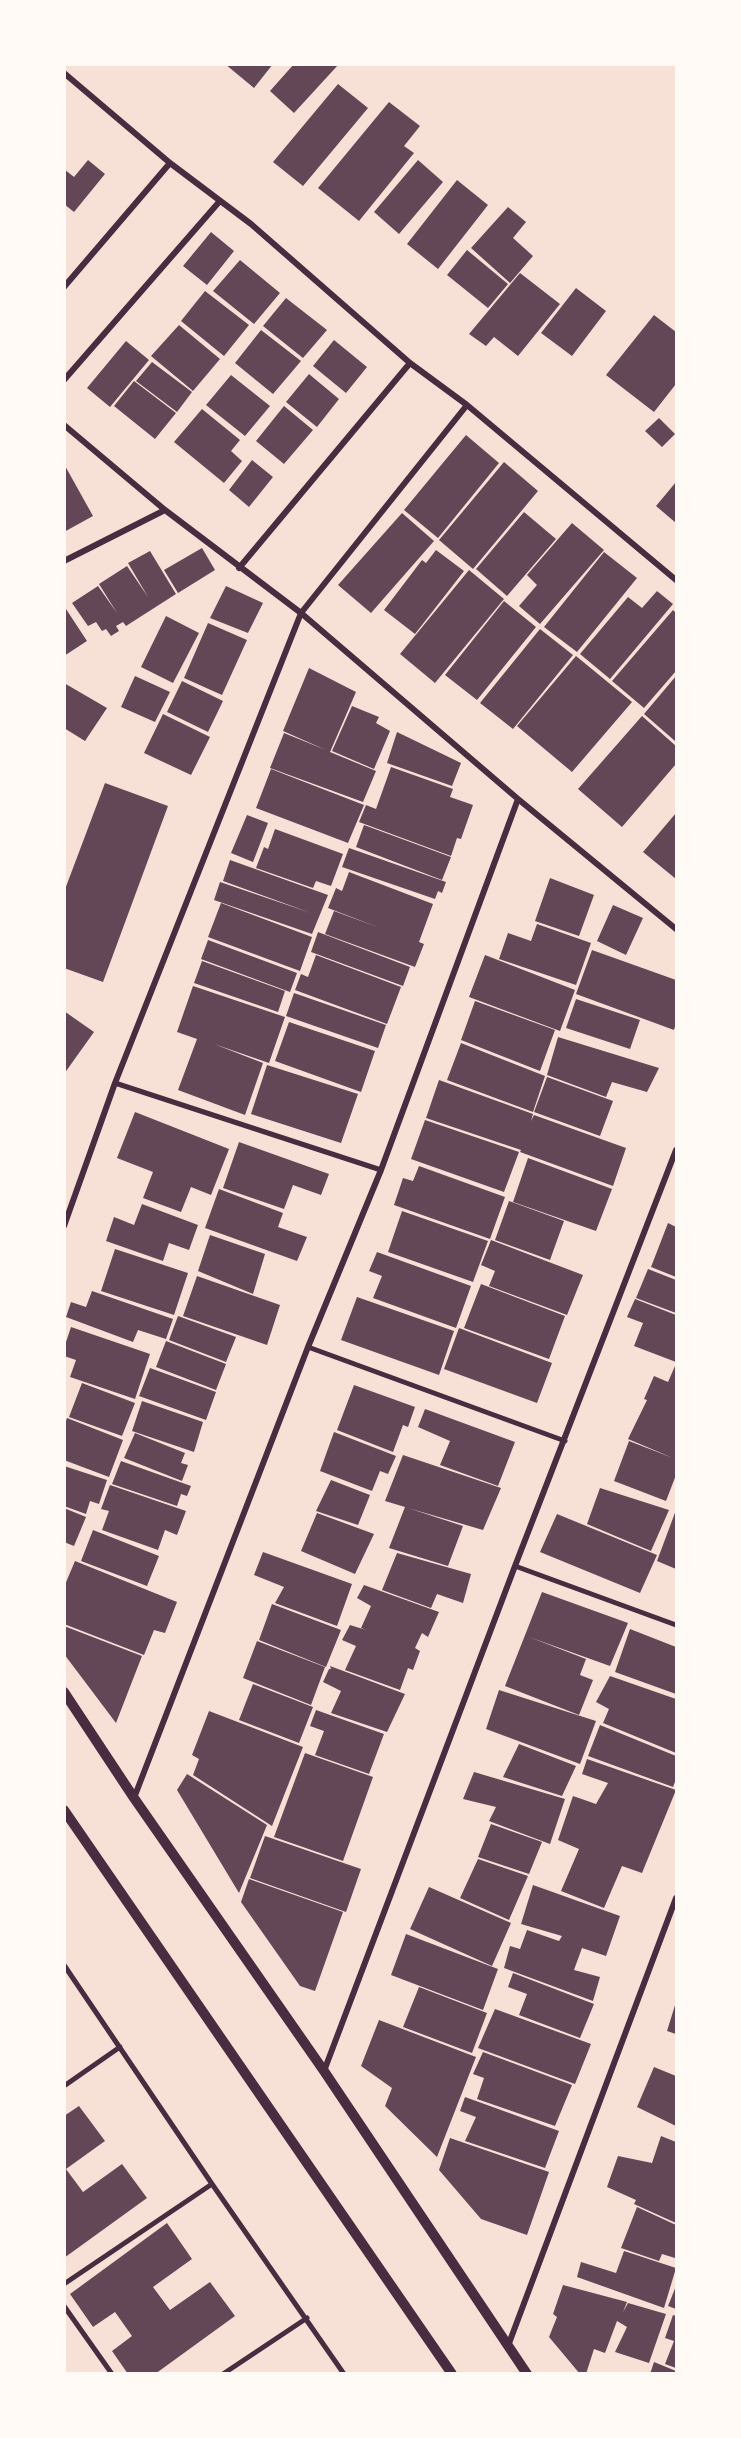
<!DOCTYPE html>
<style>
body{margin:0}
#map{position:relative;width:741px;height:2438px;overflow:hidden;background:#f7e1d7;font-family:"Roboto Serif",serif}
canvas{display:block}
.frame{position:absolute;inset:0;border:66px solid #fffaf5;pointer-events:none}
</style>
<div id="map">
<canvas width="741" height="2438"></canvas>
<div class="frame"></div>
</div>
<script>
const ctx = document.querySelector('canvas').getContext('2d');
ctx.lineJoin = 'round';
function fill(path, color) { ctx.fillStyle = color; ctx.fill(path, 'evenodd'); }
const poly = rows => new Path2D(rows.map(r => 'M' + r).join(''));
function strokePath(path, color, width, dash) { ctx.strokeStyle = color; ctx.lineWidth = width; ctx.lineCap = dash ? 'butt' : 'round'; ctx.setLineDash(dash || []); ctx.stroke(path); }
const building = poly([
 [225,64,273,64,254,88],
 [294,64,339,64,294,113,270,91],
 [338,84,368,108,303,186,273,162],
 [389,102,420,126,404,146,414,153,359,221,318,188],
 [88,160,105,174,74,212,64,204,64,169,74,177],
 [418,160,443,182,399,234,374,212],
 [457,180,488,205,438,269,407,244],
 [508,207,526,222,513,238,533,256,510,283,471,248],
 [211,232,234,251,207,285,183,266],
 [467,250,508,284,488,308,447,275],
 [240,260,280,293,254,324,213,291],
 [520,273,560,304,518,356,494,337,486,346,469,334],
 [576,288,606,311,572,356,541,333],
 [205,291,249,325,224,356,181,321],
 [286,298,327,330,303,358,263,326],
 [654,315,676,332,676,384,654,412,606,375],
 [179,325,220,359,193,391,151,356],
 [261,330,301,361,273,394,235,363],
 [334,340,367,367,346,393,313,366],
 [126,341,149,360,110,407,87,388],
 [152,362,192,392,177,412,136,381],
 [309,374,339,399,317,427,286,402],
 [231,375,270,406,245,436,206,405],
 [134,381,176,413,155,439,114,406],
 [284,406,313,430,284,464,256,441],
 [202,409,240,440,231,451,242,461,224,483,174,442],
 [659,418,675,434,662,447,645,431],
 [466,435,499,463,438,538,404,510],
 [252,460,273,477,249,507,229,490],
 [504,462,538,491,473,569,439,540],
 [64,464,93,516,64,532],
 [676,482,676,523,656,506],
 [524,512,556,539,507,596,476,569],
 [402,513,434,541,371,613,338,585],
 [572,523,604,550,540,624,519,606,537,585,527,575],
 [202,548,215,570,178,593,164,570],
 [436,550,464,571,415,634,384,610,422,560,426,563],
 [150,551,176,594,126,626,123,622,116,626,119,631,111,636,106,629,102,631,96,622,88,626,72,603,98,586,117,613,99,584,127,566,148,597,128,563],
 [604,552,637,578,577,652,544,627],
 [469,570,504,599,435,683,400,654],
 [226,586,263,603,248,633,210,618],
 [657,591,673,604,610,679,580,654,628,597,642,608],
 [504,601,536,627,477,700,445,675],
 [64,606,87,641,64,656],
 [673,610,676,613,676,671,644,708,612,681],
 [166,616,199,633,173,683,141,667],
 [208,623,247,640,222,695,184,678],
 [540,629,573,655,513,729,480,703],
 [576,656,632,702,572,772,517,726],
 [309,668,356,692,330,752,376,771,363,802,270,768,284,733,326,750,283,731],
 [135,676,170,692,155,722,121,707],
 [676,676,676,740,675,741,644,714],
 [182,681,223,701,208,732,167,712],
 [64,683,107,708,85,741,64,728],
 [352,706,379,717,376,723,390,731,374,769,332,751],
 [163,714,210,737,191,775,144,753],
 [642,716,676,746,676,764,622,827,578,789],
 [397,732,461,763,452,786,387,763],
 [391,767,453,789,450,797,473,805,461,839,457,838,451,856,359,822,366,805,376,809],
 [271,769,364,805,348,843,256,808],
 [105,783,168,806,103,982,64,968,64,892],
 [676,813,676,879,643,852],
 [247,815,268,823,253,862,231,853],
 [364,825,451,857,442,880,356,847],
 [275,829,343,854,331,886,316,881,313,888,256,868,264,847,268,849],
 [349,848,446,882,442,893,438,891,435,899,342,867],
 [230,860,328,895,312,934,214,900,220,882,311,913,223,881],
 [349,872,433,904,419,942,424,944,415,967,325,934,334,911,380,928,328,908,336,888,342,891],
 [550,878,594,895,579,936,535,921],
 [221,903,312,937,300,971,208,937],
 [613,905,643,918,626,955,597,941],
 [537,924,591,943,576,985,499,959,508,933,531,941],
 [318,932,410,967,403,986,311,952],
 [208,940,297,973,290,992,201,959],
 [592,950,676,980,676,1023,674,1030,576,994],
 [316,955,401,987,387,1024,295,990,301,974,308,977],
 [485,955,575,990,560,1031,469,997],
 [202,961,285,991,278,1012,194,983],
 [193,986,285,1017,269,1063,214,1044,263,1063,245,1115,178,1090,197,1039,177,1032],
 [294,993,386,1025,378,1048,286,1016],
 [576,999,640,1020,630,1049,566,1028],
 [475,1001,555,1030,540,1071,461,1040],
 [64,1011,94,1032,64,1074],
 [289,1022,375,1051,361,1092,275,1061],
 [558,1037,659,1068,647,1092,612,1082,606,1097,547,1075],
 [461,1043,545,1076,533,1112,447,1080],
 [267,1065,358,1094,341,1143,251,1114],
 [547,1077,613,1101,600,1136,534,1112],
 [439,1080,533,1114,531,1121,534,1115,626,1148,613,1186,520,1152,521,1150,426,1118],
 [135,1112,229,1149,211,1195,191,1187,181,1212,143,1198,153,1172,117,1158],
 [425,1120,519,1152,504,1192,411,1159],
 [239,1142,329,1174,321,1195,293,1185,284,1209,223,1188],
 [528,1158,612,1189,596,1231,513,1202],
 [419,1166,505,1197,490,1239,394,1205,403,1178,413,1181],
 [219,1189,283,1213,278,1227,307,1237,297,1261,205,1228],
 [509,1201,564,1221,550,1260,495,1240],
 [142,1204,198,1225,189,1250,169,1243,163,1261,106,1241,114,1217,134,1225],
 [402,1211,488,1241,473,1282,388,1252],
 [668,1223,676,1227,676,1277,651,1267],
 [210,1235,265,1254,253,1294,198,1271],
 [491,1240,583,1275,567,1315,489,1286,495,1271,481,1265],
 [115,1249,188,1273,174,1315,101,1291],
 [377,1252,471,1286,456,1328,373,1298,382,1276,369,1271],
 [648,1269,676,1280,676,1313,636,1298],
 [197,1276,280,1305,267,1345,183,1316],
 [481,1284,565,1316,549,1359,464,1328],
 [92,1291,173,1319,166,1339,138,1330,133,1342,66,1317,71,1302,86,1307],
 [357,1297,454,1331,439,1375,341,1340],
 [635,1299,676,1315,676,1362,634,1346,643,1323,627,1317],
 [178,1316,236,1337,226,1362,169,1340],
 [71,1327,150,1354,135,1399,70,1377,76,1360,64,1356,64,1348],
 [459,1328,552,1363,537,1403,444,1369],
 [166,1341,226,1364,216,1390,156,1367],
 [675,1366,676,1475,666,1501,614,1481,629,1441,673,1458,628,1439,647,1400,644,1399,654,1376,668,1382],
 [150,1368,216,1392,206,1420,139,1396],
 [82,1383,135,1403,122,1436,69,1417],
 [354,1385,415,1407,408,1427,403,1425,393,1452,337,1430],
 [142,1401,203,1422,194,1452,132,1431],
 [425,1409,515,1442,498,1486,440,1465,450,1441,418,1427],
 [67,1418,123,1440,109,1477,64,1460,64,1426],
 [334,1432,396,1456,388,1474,380,1471,372,1491,320,1471],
 [135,1433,185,1453,181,1463,188,1465,182,1481,124,1458],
 [403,1455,501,1488,483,1530,408,1508,463,1526,448,1566,389,1548,405,1507,385,1501],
 [121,1461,191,1486,187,1496,181,1494,177,1506,112,1484],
 [64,1466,107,1480,99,1504,90,1501,86,1514,64,1506],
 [331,1480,370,1495,358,1525,316,1511],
 [110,1485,186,1511,177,1535,165,1530,158,1550,102,1530,109,1511,101,1509],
 [600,1488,669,1510,651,1551,587,1524],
 [64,1508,86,1517,74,1546,64,1542],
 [676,1510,676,1569,657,1561],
 [317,1513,374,1534,355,1574,301,1551],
 [557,1514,657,1555,640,1593,540,1552],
 [93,1530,159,1556,147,1586,81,1561],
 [263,1552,352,1584,337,1626,275,1603,284,1587,254,1575],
 [397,1553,471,1574,463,1603,437,1594,431,1608,382,1590],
 [75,1561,177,1602,165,1633,154,1630,144,1655,64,1624,64,1587],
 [364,1585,439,1612,428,1637,422,1633,415,1648,420,1651,413,1670,408,1668,400,1690,345,1670,356,1646,342,1640,350,1625,366,1630,361,1628,371,1606,357,1598],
 [542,1592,628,1623,610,1666,529,1637,586,1659,580,1675,593,1680,579,1715,505,1686],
 [272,1604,341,1630,326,1667,259,1640],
 [64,1626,142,1656,116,1723,64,1654],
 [630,1629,676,1647,676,1694,615,1672],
 [257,1641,325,1667,311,1705,243,1678],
 [330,1666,405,1694,387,1732,331,1713,341,1691,323,1682,329,1669,331,1669],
 [610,1676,676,1699,676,1753,603,1723,609,1709,596,1702],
 [253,1684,313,1707,299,1743,239,1720],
 [499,1690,596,1721,580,1764,486,1729],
 [316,1710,384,1734,369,1774,315,1755,324,1731,310,1726],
 [209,1711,303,1747,272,1826,193,1775,199,1759,192,1755],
 [600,1725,676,1756,676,1779,673,1787,588,1756],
 [519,1744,576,1766,562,1796,503,1777],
 [305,1753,373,1777,343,1861,274,1837],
 [587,1759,676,1790,642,1873,622,1866,604,1908,561,1891,579,1849,558,1840,573,1796,596,1804,608,1783,582,1774],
 [474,1772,565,1799,550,1844,489,1821,496,1807,463,1799],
 [187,1774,267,1825,239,1893,177,1790],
 [491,1824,542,1842,529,1874,478,1857],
 [265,1836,361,1869,346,1912,250,1878],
 [478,1859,528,1876,509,1920,460,1898],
 [249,1879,343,1912,315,1991,300,1986,241,1902],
 [533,1885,620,1916,606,1956,582,1948,574,1970,600,1977,593,2001,504,1968,510,1946,520,1949,527,1930,559,1941,562,1936,521,1924],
 [429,1887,511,1923,492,1966,410,1929],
 [406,1934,498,1969,483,2010,391,1975],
 [513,1973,594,2004,580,2038,519,2015,527,1994,508,1987],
 [419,1987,487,2013,472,2053,403,2027],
 [676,2002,676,2034,667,2031],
 [495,2009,591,2044,575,2084,478,2048],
 [379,2020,476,2057,437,2157,385,2106,392,2088,361,2066],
 [483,2052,572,2085,555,2126,477,2099,484,2078,473,2074],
 [654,2067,676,2076,676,2126,637,2107],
 [465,2097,559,2131,545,2168,465,2141,476,2117,460,2111],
 [79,2106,105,2141,66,2169,83,2192,122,2164,147,2198,64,2258,64,2116],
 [661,2136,676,2142,676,2223,634,2204,636,2200,607,2187,618,2156,652,2163],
 [450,2138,549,2172,527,2235,481,2219,439,2170],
 [637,2207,676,2225,675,2258,662,2254,659,2261,621,2248],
 [167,2223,192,2259,153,2287,170,2310,210,2282,235,2316,155,2374,128,2374,112,2351,132,2336,115,2312,93,2327,70,2294],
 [624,2251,676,2268,664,2308,577,2277,581,2262,616,2273],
 [563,2285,627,2302,623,2312,628,2303,666,2314,649,2363,615,2352,627,2327,617,2321,605,2353,594,2349,586,2374,580,2374,549,2337,557,2317,553,2314],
 [676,2286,676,2309,668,2306],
 [673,2315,676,2316,676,2368,665,2364,674,2341,665,2338],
 [654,2362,676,2371,676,2374,650,2374]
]);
const pedestrian = poly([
 [115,1083,381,1170],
 [308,1347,565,1441],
 [515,1566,676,1625],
 [64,1965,212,2184,344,2374],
 [64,2086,120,2047],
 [64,2284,212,2184],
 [64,2306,112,2374],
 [223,2374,307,2318]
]);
const minor = poly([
 [64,73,170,163,251,224,410,363,467,405,676,580],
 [64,287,170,163],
 [64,380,219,202],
 [64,425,165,510,301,613,518,799,676,929],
 [64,561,165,510],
 [239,568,410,363],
 [64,1226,115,1083,301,613,467,405],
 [134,1798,308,1347,381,1170,518,799],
 [324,2071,515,1566,676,1150],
 [508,2346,676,1898]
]);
const tertiary = poly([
 [64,1692,134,1798,324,2071,527,2374],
 [64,1810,452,2374]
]);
fill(building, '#644757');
strokePath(pedestrian, '#4a2c40', 5);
strokePath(minor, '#4a2c40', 6);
strokePath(tertiary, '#4a2c40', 10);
</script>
